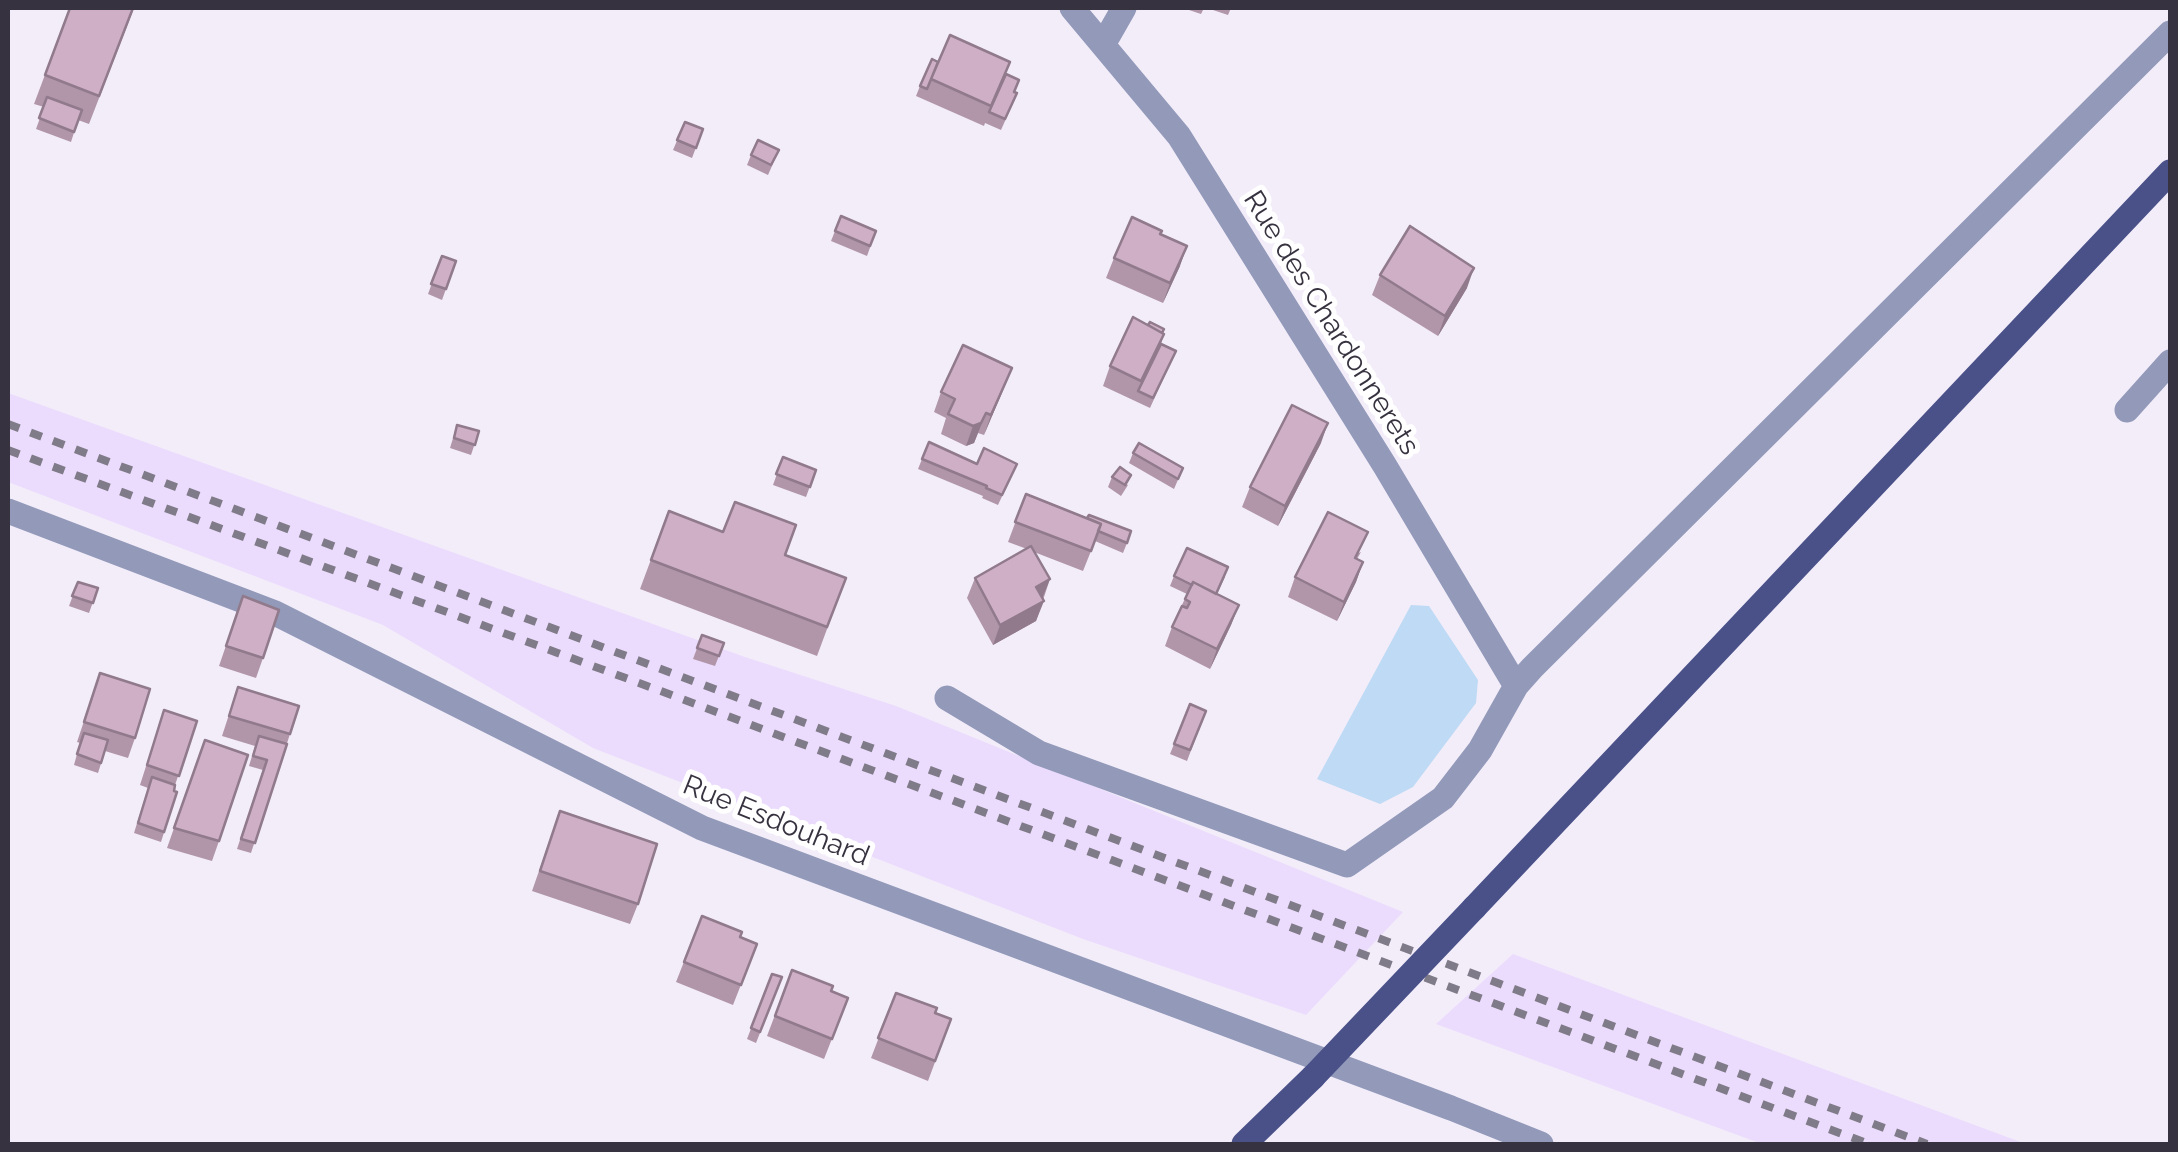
<!DOCTYPE html>
<style>
body{margin:0}
#map{position:relative;width:2178px;height:1152px;overflow:hidden;background:#f3edfa;font-family:Raleway,sans-serif}
canvas{display:block}
.frame{position:absolute;inset:0;border:10px solid #37323f;pointer-events:none}
</style>
<div id="map">
<canvas width="2178" height="1152"></canvas>
<div class="frame"></div>
</div>
<script>
const ctx = document.querySelector('canvas').getContext('2d');
ctx.lineJoin = 'round';
function fill(path, color) { ctx.fillStyle = color; ctx.fill(path, 'evenodd'); }
const poly = rows => new Path2D(rows.map(r => 'M' + r).join(''));
function strokePath(path, color, width, dash) { ctx.strokeStyle = color; ctx.lineWidth = width; ctx.lineCap = dash ? 'butt' : 'round'; ctx.setLineDash(dash || []); ctx.stroke(path); }
function drawText(font, color, halo, rows, align = 'center') {
  ctx.font = font + ' Raleway,sans-serif'; ctx.lineWidth = 10; ctx.setLineDash([]); ctx.textBaseline = 'middle'; ctx.strokeStyle = halo; ctx.fillStyle = color; for (const [text, x, y, turn = 0] of rows) {
    ctx.save(); ctx.translate(x, y); ctx.rotate((+turn || 0) * Math.PI / 180); ctx.textAlign = isNaN(turn) ? turn : align; if (halo) ctx.strokeText(text, 0, 0); ctx.fillText(text, 0, 0); ctx.restore();
  }
}
const built = poly([
 [8,393,745,657,896,706,1403,912,1306,1015,1083,939,593,748,383,625,8,482],
 [1513,954,2026,1144,1762,1144,1436,1024]
]);
const water = poly([
 [1411,605,1429,606,1478,680,1476,703,1413,787,1380,804,1317,779]
]);
const minor = poly([
 [1072,8,1179,136,1385,466,1516,686],
 [1101,42,1108,36,1124,8],
 [2127,410,2170,362],
 [8,511,275,613,702,828,1451,1108,1541,1144],
 [947,698,1039,753,1347,865,1443,798,1480,750,1516,686,1532,668,2170,33]
]);
const primary = poly([
 [1474,908,2170,172],
 [1244,1144,1313,1077]
]);
const rail = poly([
 [8,424,1927,1144],
 [8,450,658,690,1869,1144]
]);
const primaryBridge = poly([
 [1313,1077,1474,908]
]);
const wall = poly([
 [70,8,134,8,89,124,78,120,71,142,36,129,44,107,34,104],
 [1183,8,1204,8,1201,14],
 [1207,8,1231,8,1228,15],
 [938,62,1006,74,1015,92,1013,103,1001,130,985,123,984,126,916,96,920,86],
 [685,122,703,129,692,158,673,150],
 [779,150,768,175,747,165,751,155],
 [841,216,876,231,867,256,831,241],
 [1161,234,1180,266,1163,303,1106,278,1114,258],
 [442,256,456,261,442,300,428,294],
 [1380,275,1467,288,1438,336,1372,295],
 [1163,333,1164,334,1161,344,1176,351,1150,408,1103,386,1110,366],
 [1012,368,984,435,978,433,974,443,966,446,941,434,946,418,934,412,941,392],
 [457,425,479,431,471,455,450,448],
 [929,442,977,464,1017,464,998,505,982,498,983,496,918,469],
 [1321,443,1278,526,1242,507,1250,487],
 [1133,453,1183,468,1174,489,1129,463],
 [783,457,816,470,806,497,773,485],
 [1112,477,1128,485,1121,496,1108,487],
 [1026,494,1127,543,1123,553,1095,541,1083,571,1034,552,1050,579,1036,621,993,645,967,598,975,578,1027,549,1008,542],
 [669,511,846,578,817,656,640,589],
 [1361,552,1357,559,1363,562,1356,582,1337,621,1288,597,1295,577],
 [1174,576,1225,577,1217,594,1239,605,1231,625,1210,669,1165,646,1172,627,1187,594,1170,586],
 [78,582,98,588,89,613,69,606],
 [243,596,263,658,256,678,219,666],
 [702,635,724,643,715,666,693,659],
 [100,673,135,738,128,758,105,751,98,773,74,765,80,743,77,742],
 [238,687,290,734,251,853,237,849,263,770,249,766,255,746,222,736],
 [1190,704,1206,711,1187,761,1170,754],
 [164,710,197,721,175,785,174,791,177,792,161,842,134,833,148,788,140,785],
 [205,740,219,841,212,861,167,848],
 [560,811,638,904,630,924,532,891],
 [702,916,740,937,757,944,733,1005,676,982],
 [792,970,832,991,848,998,824,1059,767,1036],
 [772,974,782,977,756,1043,747,1039],
 [896,993,935,1013,951,1019,928,1081,871,1058]
]);
const shadedWall = poly([
 [1187,246,1180,266,1163,303,1170,283],
 [1474,268,1467,288,1438,336,1445,316],
 [1012,368,1004,388,984,435,991,415],
 [986,413,974,443,966,446,973,426],
 [1328,423,1321,443,1278,526,1285,506],
 [1363,562,1356,582,1337,621,1344,602],
 [1050,579,1042,599,1036,587],
 [1044,601,1036,621,993,645,1000,625],
 [1239,605,1231,625,1210,669,1217,649]
]);
const building = poly([
 [70,8,133,8,99,96,45,75,70,8],
 [950,35,1010,62,991,106,931,79,950,35],
 [932,59,938,62,927,89,920,86,932,59],
 [1006,74,1019,80,1014,92,1017,93,1005,119,989,112,1006,74],
 [47,97,82,110,74,132,39,118,47,97],
 [685,122,703,129,696,148,677,140,685,122],
 [758,140,779,150,771,165,751,155,758,140],
 [841,216,876,231,870,246,835,231,841,216],
 [1132,217,1162,231,1160,234,1187,246,1170,283,1114,258,1132,217],
 [1410,226,1474,268,1445,316,1380,275,1410,226],
 [442,256,456,261,446,289,431,284,442,256],
 [1133,317,1164,334,1141,381,1110,366,1133,317],
 [1150,322,1164,329,1162,333,1148,325,1150,322],
 [1161,344,1176,351,1153,398,1138,391,1161,344],
 [963,345,1012,368,991,415,986,413,981,423,973,426,948,414,955,399,941,392,963,345],
 [1292,405,1328,423,1285,506,1250,487,1292,405],
 [457,425,479,431,475,445,454,438,457,425],
 [929,442,977,464,984,448,1017,464,1002,495,986,488,987,486,922,459,929,442],
 [1139,443,1183,468,1178,479,1133,453,1139,443],
 [783,457,816,470,810,487,776,474,783,457],
 [1120,467,1131,475,1125,485,1112,477,1120,467],
 [1026,494,1101,524,1091,551,1015,522,1026,494],
 [735,502,796,525,785,555,846,578,827,627,651,560,669,511,723,532,735,502],
 [1328,512,1368,532,1355,558,1363,562,1344,602,1295,577,1328,512],
 [1089,515,1131,531,1127,543,1098,531,1101,524,1087,518,1089,515],
 [1031,546,1050,579,1036,587,1044,601,1000,625,975,578,1031,546],
 [1187,548,1228,567,1216,594,1193,582,1192,585,1174,576,1187,548],
 [78,582,98,588,93,603,72,596,78,582],
 [1193,582,1239,605,1217,649,1172,627,1182,606,1187,608,1190,602,1185,599,1193,582],
 [243,596,279,610,263,658,226,646,243,596],
 [702,635,724,643,719,656,697,648,702,635],
 [100,673,150,689,135,738,84,722,100,673],
 [238,687,299,706,290,734,229,716,238,687],
 [1190,704,1206,711,1190,750,1174,744,1190,704],
 [164,710,197,721,179,776,147,765,164,710],
 [84,733,108,740,101,763,77,754,84,733],
 [259,736,287,744,255,843,241,839,267,760,253,756,259,736],
 [205,740,248,755,219,841,174,828,205,740],
 [152,777,175,785,174,791,177,792,164,832,138,823,152,777],
 [560,811,657,844,638,904,540,871,560,811],
 [702,916,742,932,740,937,757,944,741,985,684,962,702,916],
 [792,970,833,986,831,991,848,998,832,1039,775,1016,792,970],
 [772,974,782,977,760,1032,751,1028,772,974],
 [896,993,937,1008,935,1013,951,1019,935,1061,878,1038,896,993]
]);
const streetNames = [
 ["Rue des Chardonnerets",1331,323,58],
 ["Rue Esdouhard",776,821,22]
];
fill(built, '#ebdcfd');
fill(water, '#bedaf4');
strokePath(minor, '#9299b9', 25);
strokePath(primary, '#495188', 25);
strokePath(rail, '#807b88', 8, [12, 12]);
strokePath(primaryBridge, '#495188', 25);
fill(wall, '#b196aa');
fill(shadedWall, '#907a8b');
fill(building, '#ceafc6');
strokePath(building, '#907a8b', 2.5);
drawText('28px', '#37323f', '#fff', streetNames);
</script>
